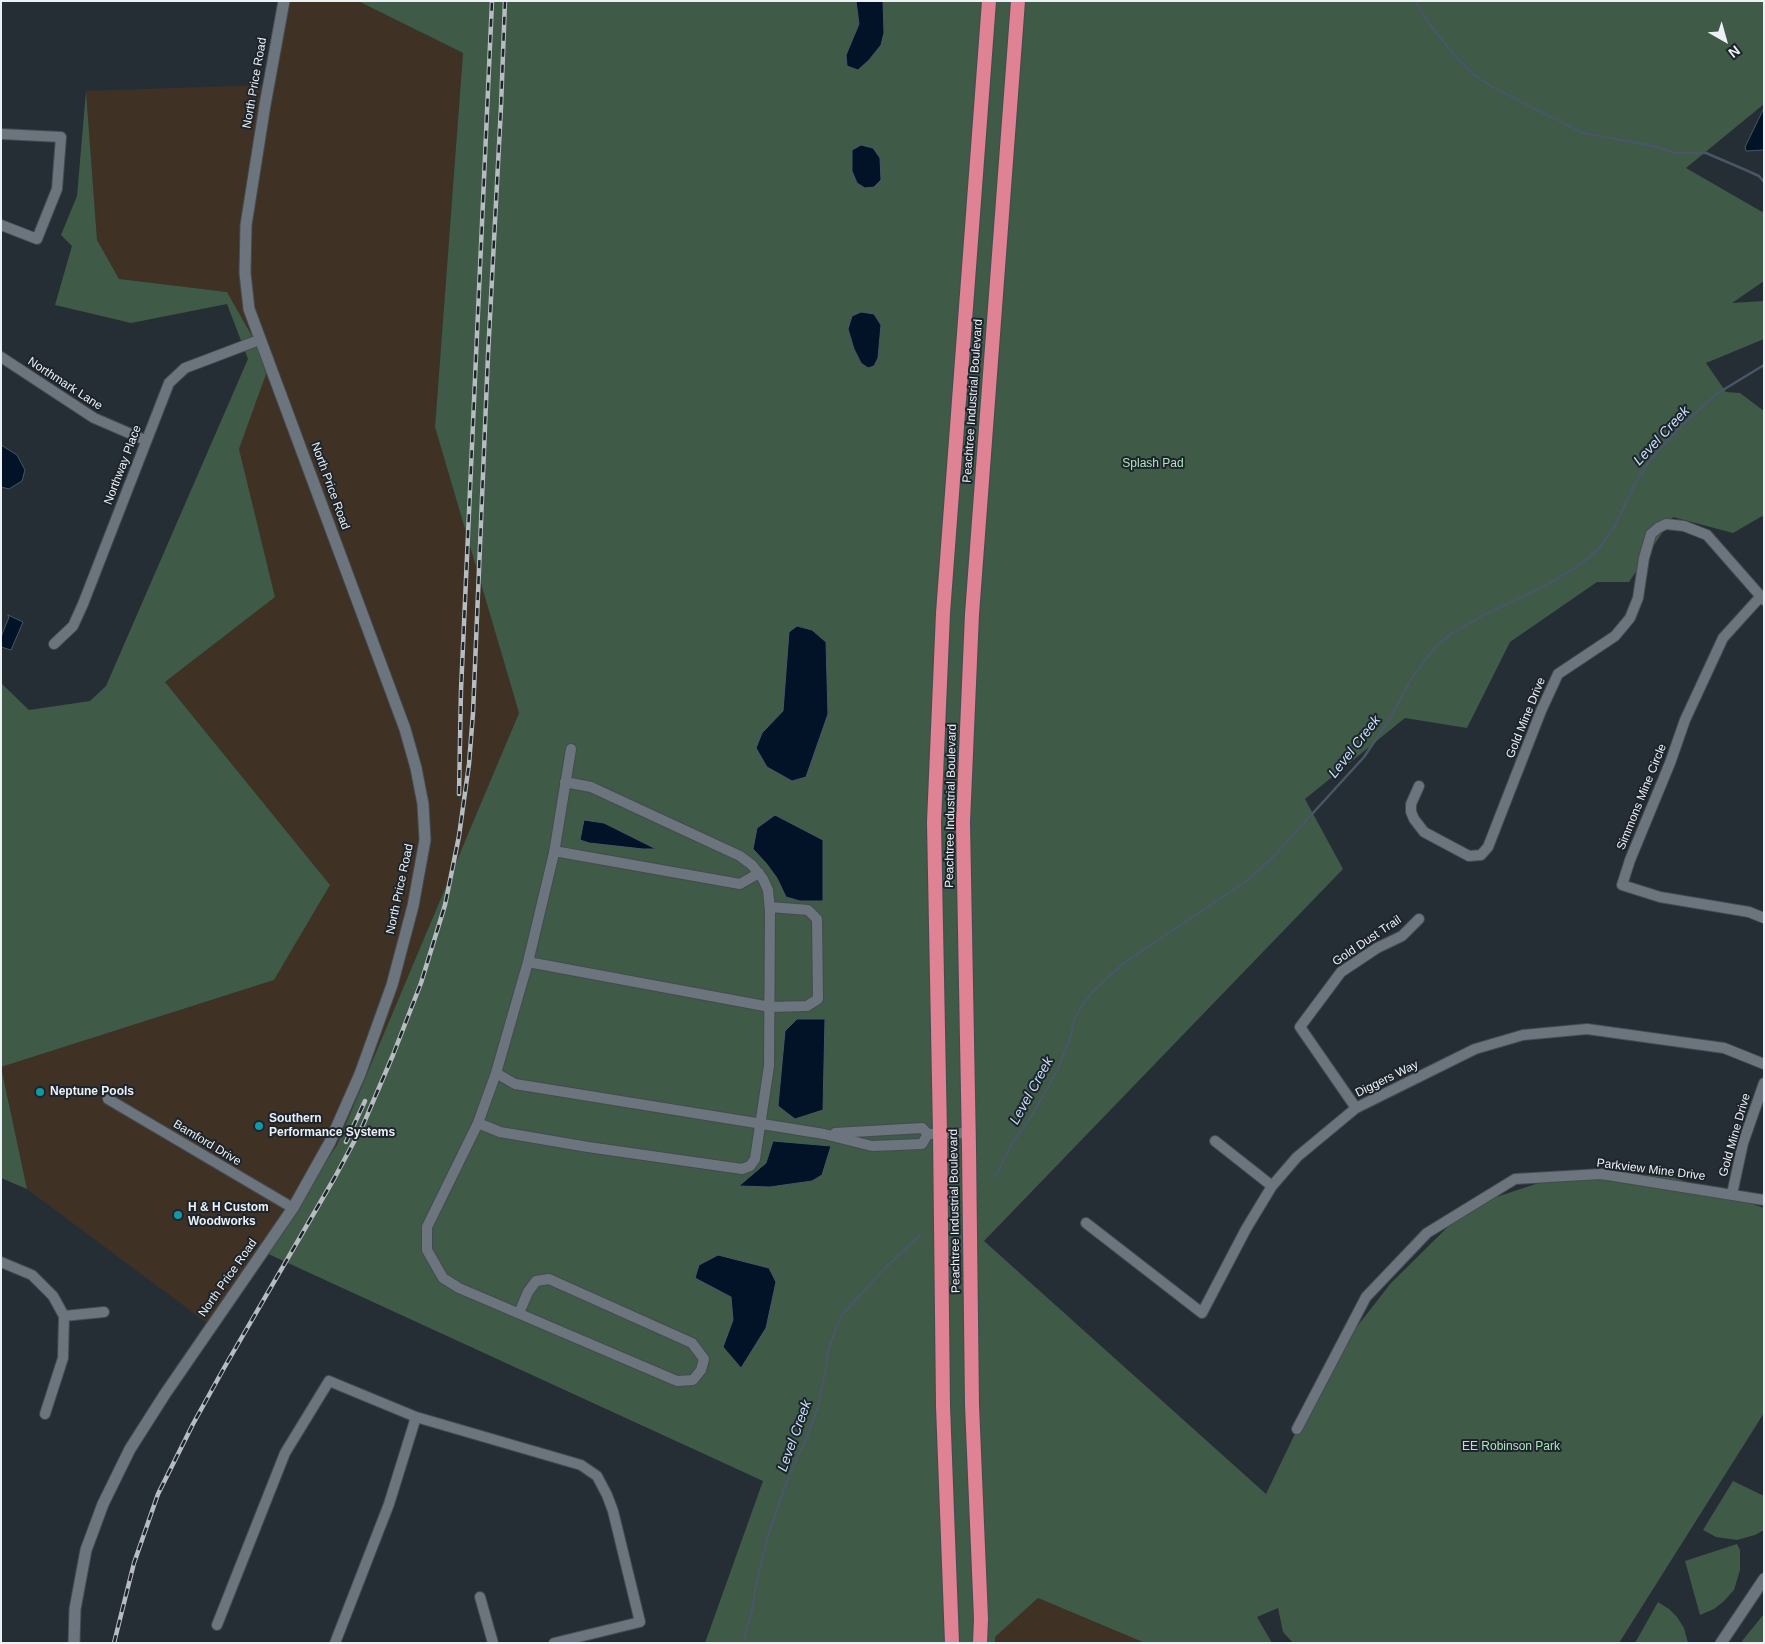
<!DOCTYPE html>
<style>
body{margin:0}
#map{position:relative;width:1765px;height:1644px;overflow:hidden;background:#262e35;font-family:Arial,sans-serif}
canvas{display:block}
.frame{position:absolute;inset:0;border:2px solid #ecf1f5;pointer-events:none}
.north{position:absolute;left:1700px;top:15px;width:50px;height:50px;-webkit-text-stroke:4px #1d242b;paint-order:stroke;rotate:142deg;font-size:14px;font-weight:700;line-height:20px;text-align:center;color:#ecf1f5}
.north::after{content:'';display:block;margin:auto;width:18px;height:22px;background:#ecf1f5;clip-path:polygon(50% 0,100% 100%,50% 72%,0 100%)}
</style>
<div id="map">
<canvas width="1765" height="1644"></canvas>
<div class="frame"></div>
<div class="north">N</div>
</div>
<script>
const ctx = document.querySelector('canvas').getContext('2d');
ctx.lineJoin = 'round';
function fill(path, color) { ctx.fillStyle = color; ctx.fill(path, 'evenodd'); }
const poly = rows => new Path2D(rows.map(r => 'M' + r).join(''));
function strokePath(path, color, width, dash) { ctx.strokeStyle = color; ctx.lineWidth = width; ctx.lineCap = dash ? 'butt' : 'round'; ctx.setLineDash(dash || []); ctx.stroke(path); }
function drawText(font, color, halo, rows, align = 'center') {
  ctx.font = font + ' Arial,sans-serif'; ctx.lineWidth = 4; ctx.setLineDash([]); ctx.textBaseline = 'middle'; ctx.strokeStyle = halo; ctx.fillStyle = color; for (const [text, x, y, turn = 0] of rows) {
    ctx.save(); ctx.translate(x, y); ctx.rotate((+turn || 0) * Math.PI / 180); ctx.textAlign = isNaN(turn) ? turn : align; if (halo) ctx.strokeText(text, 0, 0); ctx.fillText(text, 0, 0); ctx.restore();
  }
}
const commercial = poly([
 [283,1,358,1,463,53,435,427,519,713,337,1145,264,1252,207,1323,27,1189,1,1067,274,980,330,885,165,682,275,597,239,449,269,366,227,292,119,280,97,240,86,91,266,85],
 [1038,1598,1145,1643,995,1643,995,1637]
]);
const green = poly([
 [358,1,1764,1,1764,104,1686,168,1764,213,1764,281,1732,303,1764,301,1764,339,1706,363,1726,392,1740,393,1764,411,1764,515,1733,533,1673,517,1629,582,1597,582,1510,642,1467,728,1405,718,1305,799,1343,869,984,1241,1266,1494,1330,1361,1391,1283,1469,1206,1554,1178,1666,1175,1764,1208,1764,1413,1619,1643,1293,1643,1283,1632,1278,1608,1257,1617,1272,1643,1145,1643,1038,1598,995,1637,995,1643,705,1643,763,1481,264,1252,337,1145,519,713,435,427,463,53],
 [86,91,97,240,119,279,227,292,269,366,239,449,275,597,165,682,330,885,274,980,1,1067,27,1189,1,1178,1,683,29,710,90,701,106,686,248,359,227,304,131,323,55,305,72,246,61,235,77,196],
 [1733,1481,1764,1496,1764,1530,1755,1535,1737,1540,1716,1537,1703,1530],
 [1737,1544,1740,1550,1740,1570,1734,1590,1723,1602,1714,1609,1700,1615,1685,1561],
 [1658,1602,1669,1609,1677,1617,1684,1628,1688,1643,1635,1643],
 [1764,1614,1764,1643,1743,1643,1742,1641]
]);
const water = poly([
 [856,1,883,1,884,33,881,45,869,60,858,70,847,66,846,55,859,24,856,1],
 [1764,108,1764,150,1746,151,1745,147,1764,108],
 [861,145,873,148,880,158,881,180,874,187,865,188,857,183,852,171,852,150,861,145],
 [861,312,874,314,881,325,878,358,874,366,868,368,861,363,854,349,848,329,852,316,861,312],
 [1,445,17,455,25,470,22,481,9,489,1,487,1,445],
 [8,615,23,622,11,650,1,647,1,637,9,617,8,615],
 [797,626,812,630,826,642,828,714,806,777,792,781,767,767,756,748,762,733,783,711,789,632,797,626],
 [775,815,823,840,823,901,800,901,786,897,777,878,766,863,753,849,757,828,775,815],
 [584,820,604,823,656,849,643,849,589,843,580,840,584,820],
 [797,1019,825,1019,823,1110,795,1119,778,1106,785,1031,797,1019],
 [773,1141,831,1146,822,1175,812,1181,770,1187,739,1186,766,1163,773,1141],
 [718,1255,769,1268,776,1282,766,1328,741,1368,723,1347,733,1320,731,1297,695,1278,699,1265,718,1255]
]);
const stream = poly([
 [1415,1,1431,26,1456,57,1474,75,1494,88,1583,133,1653,146,1676,153,1706,153,1741,168,1759,176,1764,182],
 [995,1177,1013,1142,1031,1117,1058,1069,1071,1035,1074,1020,1081,1007,1094,990,1124,963,1248,880,1272,858,1364,757,1389,720,1413,676,1436,646,1451,634,1482,616,1550,583,1578,566,1598,550,1614,527,1639,476,1655,454,1683,424,1718,393,1764,365],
 [743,1643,752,1611,755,1590,767,1539,786,1484,797,1458,804,1445,818,1407,826,1367,828,1350,841,1316,884,1269,921,1234]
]);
const minor = poly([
 [1,134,61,137,57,189,37,239,1,225],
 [1,357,94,418,145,440],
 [1761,596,1723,638,1685,720,1670,763,1630,860,1622,885,1660,897,1749,912,1764,918],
 [54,644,73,626,83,604,169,383,185,368,259,340],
 [1419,786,1411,804,1411,812,1414,819,1424,832,1469,856,1481,855,1488,847,1541,711,1558,674,1615,636,1630,618,1638,598,1644,558,1651,534,1658,528,1666,524,1684,526,1707,535,1764,600],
 [554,851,740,884,759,873],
 [528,962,770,1007,807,1006,818,999,817,919,808,910,770,907],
 [496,1073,515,1084,824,1134,872,1146,922,1144,928,1134],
 [108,1099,293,1208],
 [1356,1108,1300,1027,1341,972,1377,948,1402,936,1419,919],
 [478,1123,500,1132,588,1147,742,1169,750,1166,755,1159,769,1066,770,911,768,890,763,879,752,865,740,856,591,787,565,782],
 [835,1133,922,1128,928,1134,969,1133],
 [1215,1141,1272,1186],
 [1732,1194,1743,1143,1764,1083],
 [1086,1223,1202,1313,1246,1229,1272,1186,1297,1157,1356,1108,1475,1049,1523,1035,1587,1029,1724,1048,1764,1064],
 [1,1262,32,1275,53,1296,64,1316,63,1358,45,1414],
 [519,1313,528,1292,536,1281,549,1279,692,1343,704,1359,701,1370,693,1380,677,1381,459,1288,443,1278,427,1250,427,1227,478,1123,496,1073,528,962,554,853,571,749],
 [64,1316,104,1312],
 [1297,1429,1366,1297,1427,1233,1515,1179,1601,1174,1764,1200],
 [480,1597,493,1643],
 [217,1625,285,1453,329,1381,416,1417,581,1465,597,1476,607,1495,613,1511,640,1622,554,1643],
 [335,1643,389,1504,416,1417]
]);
const tertiary = poly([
 [74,1643,75,1609,86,1550,103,1504,130,1449,165,1394,293,1208,330,1142,360,1074,392,985,413,906,425,840,423,804,416,768,405,729,249,309,245,273,246,225,265,105,284,1],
 [1721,1643,1764,1579]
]);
const trunk = poly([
 [952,1643,943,1406,940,1133,934,822,943,613,989,1],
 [980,1643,981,1619,972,1405,969,1148,963,822,972,614,1018,1]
]);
const rail = poly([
 [459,794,461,690,492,1],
 [346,1142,365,1101],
 [114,1643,134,1563,158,1494,193,1424,224,1368,335,1177,363,1125,393,1055,421,983,445,905,459,836,469,764,473,713,488,355,501,107,505,1]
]);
const markers = [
 [40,1092,5,"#0f9aa8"],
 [259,1126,5,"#0f9aa8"],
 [178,1215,5,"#0f9aa8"]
];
const streetNames = [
 ["North Price Road",255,83,-80],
 ["Northmark Lane",65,384,33],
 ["Peachtree Industrial Boulevard",973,401,-86],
 ["Northway Place",123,465,-69],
 ["North Price Road",330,486,70],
 ["Gold Mine Drive",1526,718,-68],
 ["Simmons Mine Circle",1642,797,-68],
 ["Peachtree Industrial Boulevard",951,806,-89],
 ["North Price Road",400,889,-78],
 ["Gold Dust Trail",1367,941,-34],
 ["Diggers Way",1387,1079,-26],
 ["Gold Mine Drive",1735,1135,-74],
 ["Bamford Drive",207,1143,31],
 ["Parkview Mine Drive",1651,1170,7],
 ["Peachtree Industrial Boulevard",955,1211,-91],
 ["North Price Road",228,1278,-55]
];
const parkNames = [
 ["Splash Pad",1153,464],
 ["EE Robinson Park",1511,1447]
];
const poiNames = [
 ["Neptune Pools",50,1092],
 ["Southern",269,1119],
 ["Performance Systems",269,1133],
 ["H & H Custom",188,1208],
 ["Woodworks",188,1222]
];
const waterNames = [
 ["Level Creek",1662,436,-47],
 ["Level Creek",1355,747,-52],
 ["Level Creek",1032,1091,-61],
 ["Level Creek",795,1436,-70]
];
fill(commercial, '#403125');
fill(green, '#3f5a46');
fill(water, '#021327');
strokePath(water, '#485665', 1);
strokePath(stream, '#485665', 2.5);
strokePath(minor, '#444b50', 12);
strokePath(tertiary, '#444b50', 13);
strokePath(trunk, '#444b50', 16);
strokePath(minor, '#6c747d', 10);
strokePath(tertiary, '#6c747d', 11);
strokePath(trunk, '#de8294', 14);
strokePath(rail, '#b6bcc0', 4.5);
strokePath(rail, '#1d242b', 2.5, [8]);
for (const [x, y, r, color] of markers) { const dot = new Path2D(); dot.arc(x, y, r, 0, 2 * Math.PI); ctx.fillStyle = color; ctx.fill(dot); strokePath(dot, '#1d242b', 2); }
drawText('12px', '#ecf1f5', '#1d242b', streetNames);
drawText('12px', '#b0e5bd', '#1d242b', parkNames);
drawText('bold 12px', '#ecf1f5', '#1d242b', poiNames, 'left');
drawText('italic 14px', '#c7dffb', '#1d242b', waterNames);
</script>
